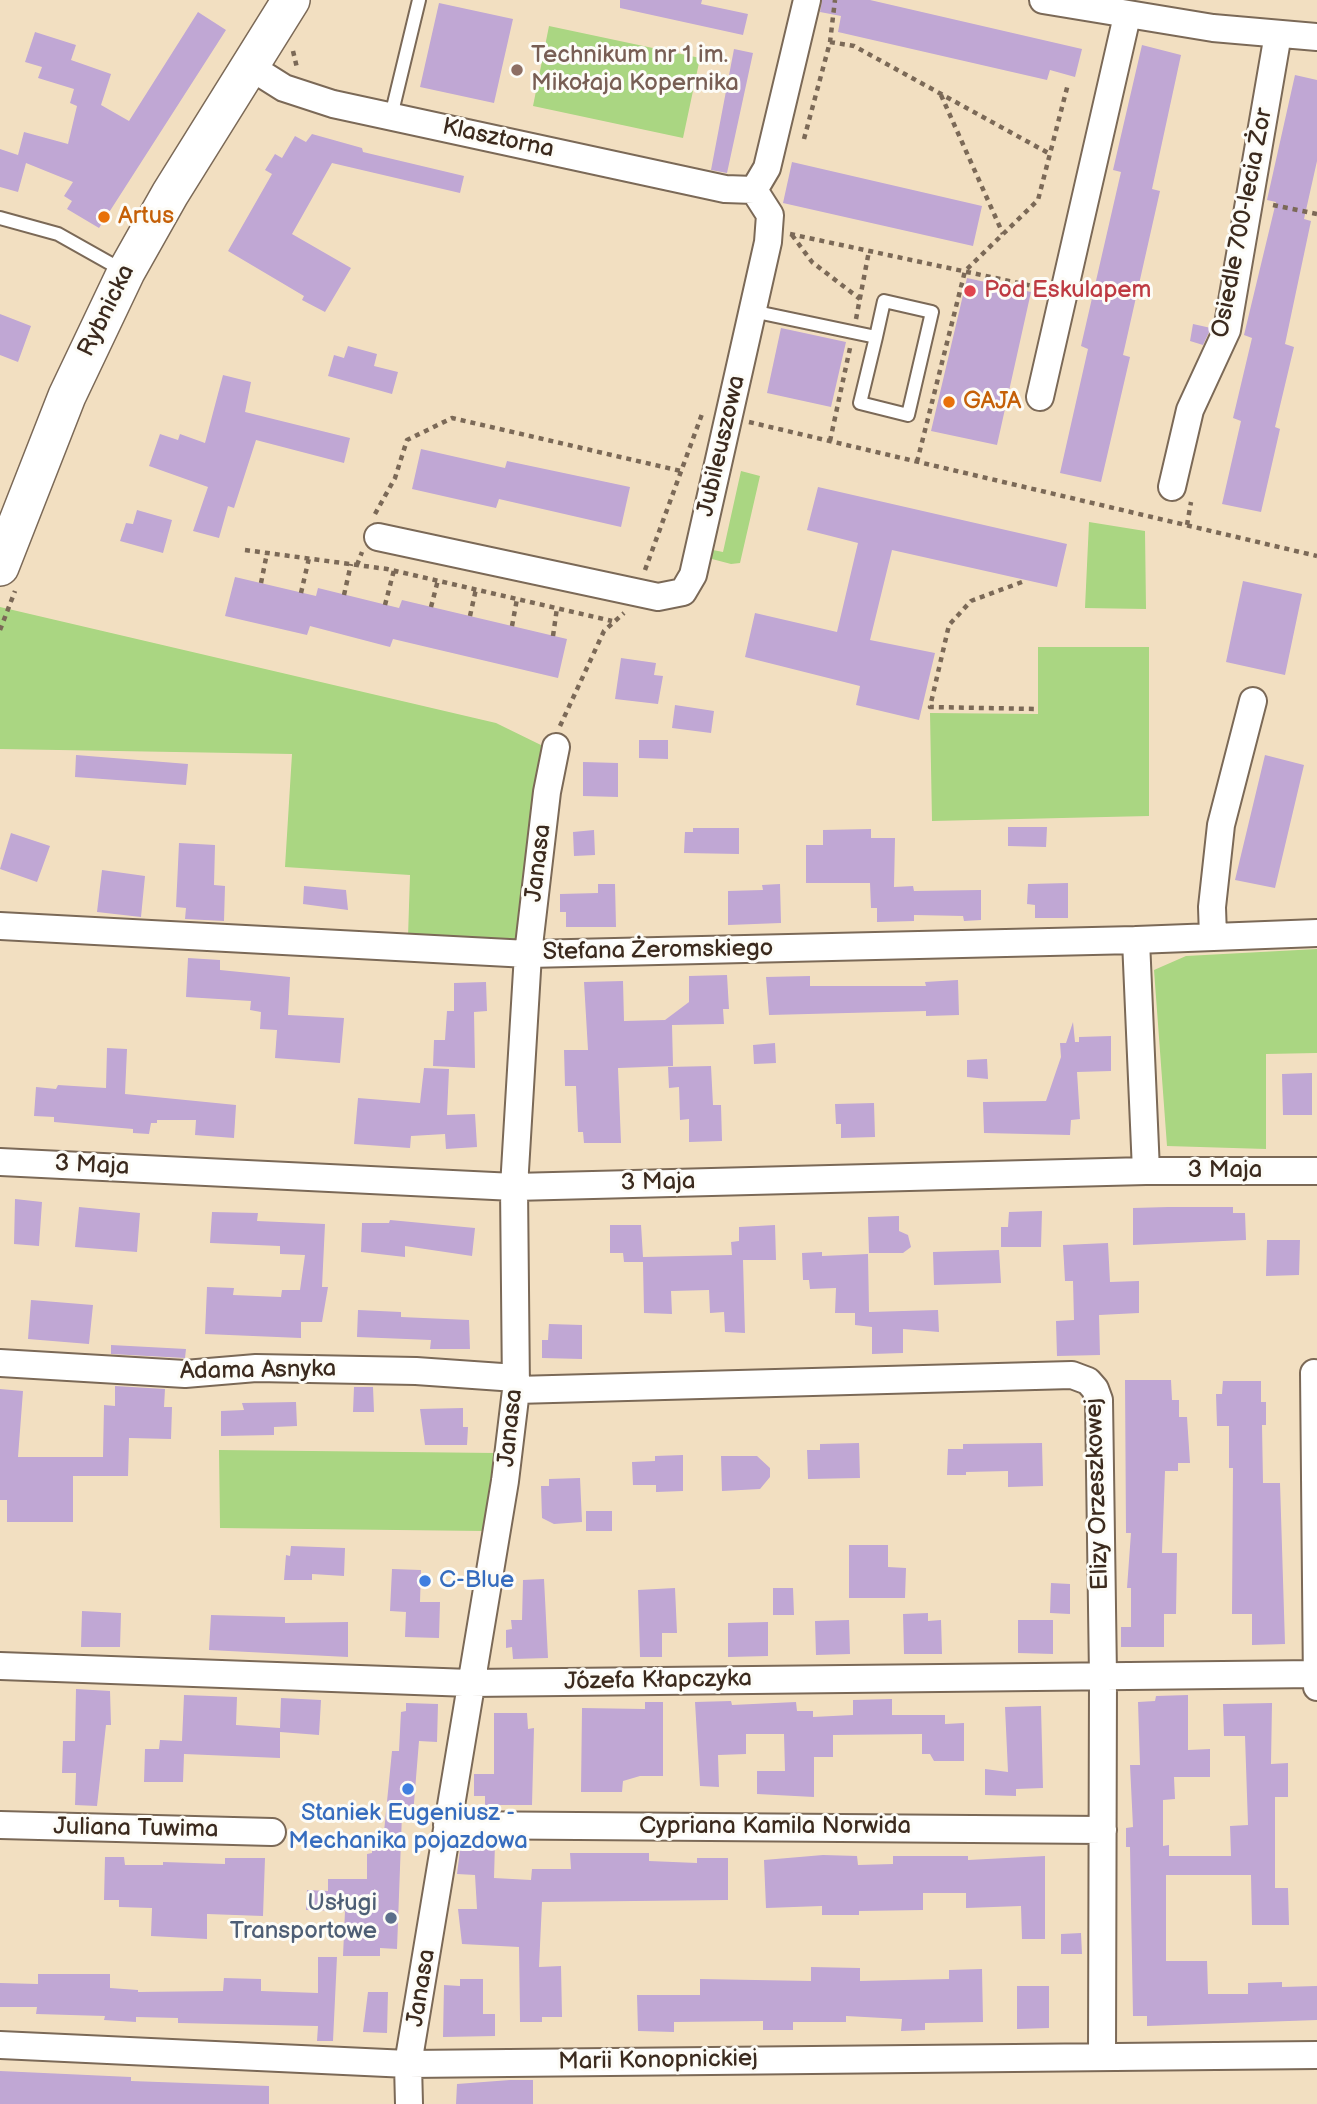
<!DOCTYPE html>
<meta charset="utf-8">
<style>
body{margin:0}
canvas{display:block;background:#f2dfc1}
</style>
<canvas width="1317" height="2104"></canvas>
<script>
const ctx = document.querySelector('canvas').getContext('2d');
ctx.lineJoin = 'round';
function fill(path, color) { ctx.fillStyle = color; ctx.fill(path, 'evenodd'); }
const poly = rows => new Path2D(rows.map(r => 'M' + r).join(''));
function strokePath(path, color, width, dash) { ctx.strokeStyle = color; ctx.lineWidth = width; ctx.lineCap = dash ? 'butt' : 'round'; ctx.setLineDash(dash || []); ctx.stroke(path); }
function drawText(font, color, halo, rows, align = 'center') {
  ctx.font = font + ' "Balsamiq Sans",sans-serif'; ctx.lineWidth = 6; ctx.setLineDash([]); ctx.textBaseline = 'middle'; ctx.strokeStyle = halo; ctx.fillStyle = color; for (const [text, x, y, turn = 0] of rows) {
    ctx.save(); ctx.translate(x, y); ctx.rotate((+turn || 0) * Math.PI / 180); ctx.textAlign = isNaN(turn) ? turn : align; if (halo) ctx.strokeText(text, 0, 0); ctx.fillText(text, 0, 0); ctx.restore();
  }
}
const green = poly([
 [549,26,700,58,683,138,533,106],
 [741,471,760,476,740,563,731,564,712,559,708,549,723,552],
 [1089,522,1145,531,1146,609,1085,608],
 [0,607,496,723,545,747,520,946,408,937,410,875,285,867,292,754,0,749],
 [1038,647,1149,647,1149,816,932,821,930,713,1038,714],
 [1317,949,1317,1053,1266,1054,1266,1149,1167,1146,1154,970,1186,956],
 [219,1450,496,1453,485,1531,220,1528]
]);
const building = poly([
 [620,0,702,0,701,4,748,14,743,35,620,8],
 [822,0,870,0,1082,49,1075,77,1050,70,1047,80,838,32,841,16,820,12],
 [439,3,513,19,494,103,420,87],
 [198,12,226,30,99,228,67,209,72,201,64,196,73,182,26,163,18,192,0,187,0,149,18,155,24,132,68,144,77,106,70,103,74,89,38,78,42,67,25,62,35,32,76,45,71,60,111,74,101,105,129,121],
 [1142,45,1181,55,1152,189,1160,191,1123,355,1130,357,1101,482,1060,473,1088,349,1081,346,1121,172,1113,170],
 [734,49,753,53,727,173,711,170],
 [1295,75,1317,80,1317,161,1304,219,1311,221,1285,344,1294,347,1275,427,1280,429,1261,512,1222,504,1241,421,1233,418,1252,338,1244,335,1276,202,1267,200],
 [312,134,362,148,363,152,464,176,460,193,332,163,292,234,351,268,325,312,302,300,304,296,228,251,272,174,265,170,275,154,282,158,295,136,306,142],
 [792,162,982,206,973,246,783,203],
 [967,278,1031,292,997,445,931,431],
 [0,314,31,326,18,362,0,355],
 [1193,324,1211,328,1203,345,1190,341],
 [781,328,846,342,831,407,767,393],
 [348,346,377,354,374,366,398,372,392,394,328,376,334,355,344,358],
 [223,375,251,382,245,412,350,438,344,463,256,440,234,508,228,506,219,538,193,531,208,487,149,466,160,434,178,440,180,434,205,443],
 [421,449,505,468,507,461,630,487,621,527,499,499,496,508,412,489],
 [818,487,1067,544,1057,587,892,550,870,640,935,653,919,720,856,705,860,686,745,657,755,613,837,632,858,543,807,530],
 [137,510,172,520,163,553,120,541,126,523,133,524],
 [235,577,316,596,318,588,399,608,402,600,567,639,558,678,393,639,390,647,310,626,307,635,225,616],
 [1243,581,1302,594,1285,675,1226,662],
 [621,658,656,663,654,675,663,676,658,704,615,699],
 [675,705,714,711,711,733,672,728],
 [639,740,668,740,668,759,639,758],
 [76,755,188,764,186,785,75,777],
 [1265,755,1304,765,1275,888,1235,880],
 [583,762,618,763,618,797,583,796],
 [1008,827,1047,827,1046,847,1008,846],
 [693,828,739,828,739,854,684,853,685,832,693,832],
 [871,829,871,838,895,838,894,887,913,886,914,891,981,890,981,920,964,921,963,916,914,915,914,921,877,922,877,908,871,908,870,883,806,883,806,845,823,845,823,830],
 [594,830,595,855,574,856,573,832],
 [11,833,50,846,37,882,0,869],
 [179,843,215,845,214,885,225,886,224,921,185,919,186,908,176,907],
 [102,870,145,876,141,917,97,912],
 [1068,883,1068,918,1035,918,1035,905,1027,904,1028,884],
 [598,884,615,884,616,927,566,927,566,912,560,912,560,894,598,893],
 [780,884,781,923,728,925,728,891,763,890,762,885],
 [304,886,346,890,348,910,303,904],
 [188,958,220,960,220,970,290,977,288,1015,344,1018,340,1063,275,1058,277,1030,260,1029,261,1012,250,1010,251,1001,186,997],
 [727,975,729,1009,723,1009,724,1024,672,1025,673,1066,618,1068,621,1143,584,1143,583,1132,578,1132,576,1086,565,1086,564,1050,588,1050,584,982,623,981,624,1021,665,1020,689,1002,689,976],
 [810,976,810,986,926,986,925,982,958,980,959,1015,926,1016,926,1011,769,1015,766,977],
 [486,982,487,1011,474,1012,475,1068,433,1066,434,1040,445,1040,447,1011,454,1011,454,983],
 [1073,1022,1075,1042,1079,1042,1079,1037,1111,1036,1111,1071,1077,1072,1080,1119,1071,1120,1070,1135,984,1133,983,1102,1046,1101,1061,1057,1060,1043,1066,1043],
 [775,1043,776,1063,754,1064,753,1045],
 [107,1048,127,1049,125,1094,236,1105,234,1138,195,1135,196,1120,157,1120,157,1123,151,1123,149,1134,133,1133,133,1129,54,1122,54,1117,34,1116,36,1087,56,1089,58,1085,106,1088],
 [987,1059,988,1079,967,1077,967,1060],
 [711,1066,713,1105,721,1105,722,1141,689,1142,689,1119,680,1120,679,1087,669,1088,668,1067],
 [424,1068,449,1069,447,1115,475,1114,477,1147,446,1149,445,1134,411,1136,410,1148,354,1144,358,1098,420,1103],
 [1312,1073,1312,1115,1283,1115,1282,1074],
 [874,1103,875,1137,841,1138,841,1124,836,1124,835,1104],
 [15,1199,42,1202,39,1246,14,1244],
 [79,1207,140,1213,137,1252,75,1247],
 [1168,1207,1233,1207,1233,1213,1245,1213,1246,1240,1133,1245,1133,1208],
 [1042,1211,1041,1247,1001,1247,1001,1227,1008,1227,1009,1212],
 [212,1212,258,1213,257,1221,325,1224,322,1287,328,1287,322,1322,301,1322,301,1338,205,1334,207,1287,234,1288,233,1295,281,1297,282,1290,300,1290,305,1255,280,1254,280,1246,210,1243],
 [899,1216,899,1231,908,1235,911,1247,903,1253,869,1253,868,1217],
 [390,1220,475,1228,472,1256,405,1246,405,1257,361,1252,362,1223,389,1223],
 [610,1225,641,1225,643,1257,732,1255,731,1242,739,1241,739,1227,775,1225,776,1260,743,1260,745,1333,725,1332,724,1312,710,1313,709,1290,671,1291,672,1314,644,1313,643,1262,624,1262,623,1253,610,1253],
 [1267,1240,1300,1240,1299,1275,1266,1276],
 [1108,1243,1110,1282,1139,1281,1139,1313,1099,1315,1100,1355,1057,1356,1056,1321,1074,1320,1073,1281,1065,1281,1063,1245],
 [999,1250,1001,1283,934,1285,933,1252],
 [822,1252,822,1256,868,1254,869,1312,938,1310,939,1332,903,1329,903,1353,872,1354,872,1327,855,1325,855,1313,835,1313,836,1288,810,1289,809,1280,803,1280,802,1253],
 [31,1300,93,1305,89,1344,28,1339],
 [358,1310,401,1312,401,1317,469,1320,470,1349,430,1349,431,1340,357,1337],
 [549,1324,582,1325,582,1359,542,1358,542,1340,548,1340],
 [111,1345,186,1349,185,1358,111,1354],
 [1125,1380,1171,1380,1172,1400,1179,1400,1179,1417,1187,1417,1190,1463,1178,1463,1178,1471,1165,1471,1162,1553,1177,1553,1176,1614,1164,1614,1164,1647,1121,1647,1121,1627,1131,1627,1131,1588,1127,1588,1131,1533,1126,1533],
 [1223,1381,1261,1381,1261,1402,1266,1402,1266,1425,1262,1425,1263,1483,1280,1483,1285,1644,1252,1645,1252,1614,1232,1614,1233,1468,1229,1468,1229,1426,1217,1426,1216,1394,1222,1394],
 [115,1386,165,1389,164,1407,172,1407,171,1439,129,1438,128,1476,73,1476,73,1522,7,1522,7,1500,0,1500,0,1389,23,1391,18,1457,103,1457,104,1405,115,1406],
 [354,1387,373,1387,374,1412,353,1412],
 [296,1402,297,1426,274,1427,274,1435,221,1436,221,1411,244,1410,242,1403],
 [463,1408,463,1427,468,1427,467,1445,425,1445,420,1409],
 [859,1443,860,1478,808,1479,807,1450,820,1450,820,1444],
 [1042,1443,1043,1486,1008,1487,1008,1471,966,1472,966,1475,947,1475,948,1449,963,1449,963,1444],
 [683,1455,683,1491,656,1492,656,1485,633,1485,632,1462,655,1461,655,1456],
 [721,1456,757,1456,770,1468,770,1477,760,1489,722,1491],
 [580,1478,582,1522,554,1524,542,1518,541,1486,549,1486,549,1479],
 [586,1511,612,1511,612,1531,586,1531],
 [849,1545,888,1545,888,1567,906,1568,905,1598,849,1598],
 [291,1546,345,1548,344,1576,312,1574,312,1580,284,1580,286,1555,290,1556],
 [392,1569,421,1570,420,1602,440,1602,439,1638,405,1637,406,1612,390,1611],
 [544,1579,548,1658,513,1659,512,1647,506,1648,506,1630,512,1629,511,1620,522,1620,523,1580],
 [1051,1583,1070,1584,1070,1614,1050,1613],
 [675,1588,677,1633,662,1633,662,1657,640,1657,638,1590],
 [773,1588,793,1588,794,1615,773,1615],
 [82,1611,121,1613,120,1647,81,1647],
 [928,1613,928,1621,941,1620,942,1654,904,1654,903,1614],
 [211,1615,285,1617,285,1623,348,1622,348,1657,209,1650],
 [849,1620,850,1654,816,1655,815,1621],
 [1018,1620,1053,1620,1053,1654,1018,1653],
 [768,1622,768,1656,728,1657,728,1623],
 [76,1689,110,1691,111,1725,106,1725,97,1806,75,1805,76,1773,62,1773,63,1741,75,1741],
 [184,1695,237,1697,236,1725,280,1728,281,1698,321,1700,319,1735,280,1732,280,1758,184,1754,183,1782,144,1782,145,1749,159,1749,160,1740,182,1741],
 [1188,1695,1188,1750,1210,1749,1210,1777,1174,1777,1175,1799,1163,1800,1163,1846,1169,1845,1169,1856,1231,1856,1230,1826,1248,1825,1245,1736,1224,1736,1223,1704,1272,1703,1271,1764,1288,1763,1288,1797,1275,1797,1275,1888,1288,1888,1289,1925,1252,1925,1251,1875,1166,1875,1166,1961,1207,1961,1208,1994,1248,1994,1248,1983,1282,1982,1282,1987,1317,1986,1317,2020,1147,2026,1147,2016,1133,2016,1130,1847,1126,1847,1126,1828,1133,1827,1130,1765,1140,1765,1138,1702,1155,1701,1156,1696],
 [892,1699,892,1715,945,1715,945,1724,964,1723,964,1761,934,1761,930,1754,922,1754,922,1734,833,1735,833,1757,814,1757,814,1797,757,1794,757,1771,785,1771,784,1734,746,1734,746,1754,718,1755,719,1787,700,1786,695,1702,731,1701,732,1705,796,1702,797,1711,813,1711,813,1717,853,1715,853,1700],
 [645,1702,663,1702,663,1776,640,1776,623,1781,622,1792,581,1792,582,1708,645,1709],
 [406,1703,438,1704,437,1742,419,1741,413,1815,402,1814,397,1949,380,1948,380,1956,343,1956,345,1911,306,1910,307,1890,328,1891,328,1879,367,1879,367,1854,372,1853,372,1841,383,1842,392,1751,399,1751,401,1712,406,1711],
 [1041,1706,1043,1788,1016,1789,1016,1796,985,1795,985,1769,1008,1772,1005,1707],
 [494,1713,527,1713,528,1729,534,1728,532,1805,485,1805,485,1796,474,1796,474,1774,494,1774],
 [461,1842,495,1843,494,1878,531,1880,532,1869,571,1869,570,1853,649,1853,649,1861,697,1863,697,1858,728,1858,728,1900,542,1902,539,1967,561,1966,562,2017,542,2017,542,2022,520,2022,519,1947,462,1944,458,1909,477,1909,475,1875,457,1874],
 [823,1855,857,1856,858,1865,893,1864,893,1856,968,1856,968,1860,1045,1856,1045,1939,1022,1939,1021,1906,966,1908,966,1893,923,1893,923,1910,859,1911,859,1915,822,1915,822,1906,766,1908,764,1860],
 [105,1857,124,1857,125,1865,163,1865,163,1862,225,1864,225,1858,265,1858,263,1916,207,1914,207,1939,151,1936,152,1908,119,1907,119,1900,104,1900],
 [1081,1933,1082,1954,1061,1954,1061,1934],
 [318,1957,337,1957,333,2041,317,2041,318,2026,178,2023,178,2018,136,2017,136,2022,104,2020,105,2016,36,2014,37,2007,0,2007,0,1983,38,1984,38,1974,110,1974,110,1988,138,1990,138,1992,223,1991,224,1978,261,1979,261,1991,318,1993],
 [811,1967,860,1968,860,1981,949,1979,949,1970,982,1969,983,2022,925,2023,925,2030,901,2031,902,2019,846,2016,846,2022,793,2022,793,2030,763,2030,763,2021,674,2022,674,2032,638,2031,637,1995,700,1995,700,1979,811,1981],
 [460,1979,483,1979,483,2014,495,2014,495,2036,443,2037,444,1985,460,1986],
 [1017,1986,1049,1986,1049,2028,1017,2029],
 [368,1992,388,1992,387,2033,363,2032],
 [0,2071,131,2077,131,2081,269,2086,269,2104,0,2104],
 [510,2080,533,2080,533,2104,456,2104,457,2084]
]);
const path = poly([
 [830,42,854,46,1050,154],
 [293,51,297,68],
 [941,95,1003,234],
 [804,139,830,42,835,0],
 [1273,205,1317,214],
 [790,234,1042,288],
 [792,235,812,262,860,299],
 [856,319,869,251],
 [749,422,1317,556],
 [830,441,850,348],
 [917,462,965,271,1038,200,1068,84],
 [375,514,395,478,407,440,452,418,681,471],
 [1187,525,1191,502],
 [245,550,387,569,612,621],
 [357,565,362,552],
 [645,570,702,414],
 [1022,582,971,601,949,625,930,707,1038,709],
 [261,583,267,553],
 [301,593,309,558],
 [344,595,351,564],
 [385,605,394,570],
 [431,607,438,580],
 [470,616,476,589],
 [512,626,517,599],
 [0,630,15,591],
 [553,636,557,608],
 [560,726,604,631,624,613]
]);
const lane = poly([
 [391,116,419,0],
 [0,218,58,234,122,270],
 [752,311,876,337,860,403,908,415,932,312,884,301,876,337]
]);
const street = poly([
 [1043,0,1213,28,1317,37],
 [249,66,284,88,333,104,725,189,754,190],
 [754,190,767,168,807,0],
 [1040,397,1127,16],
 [1172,487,1190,410,1227,330,1278,34],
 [378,537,658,597,683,592,693,575,768,242,770,215,754,190],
 [0,926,528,954,1136,940,1317,933],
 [1213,937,1212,907,1221,825,1253,701],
 [1136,940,1146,1171],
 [0,1162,514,1187,1146,1171,1317,1171],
 [0,1363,185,1374,256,1368,416,1371,516,1378],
 [1314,1373,1317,1687],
 [516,1390,1072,1375,1088,1381,1095,1389,1099,1400,1103,1676,1102,2057],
 [0,1666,470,1683,1317,1674],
 [0,1825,272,1832],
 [447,1825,1103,1830],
 [0,2045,408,2064,1317,2055],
 [409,2104,408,2064,505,1481,516,1390,514,1187,528,954,547,792,556,747]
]);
const secondary = poly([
 [0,567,67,396,126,272,170,194,291,0]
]);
const markers = [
 [517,70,7,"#8d6e63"],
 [104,217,7,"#e8710a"],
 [970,291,7,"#e0444e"],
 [949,402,7,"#e8710a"],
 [425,1581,7,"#3f7fe0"],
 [408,1789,7,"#3f7fe0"],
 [391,1918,7,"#5c6f8a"]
];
const educationNames = [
 ["Technikum nr 1 im.",531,56],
 ["Mikołaja Kopernika",531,84]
];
const streetNames = [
 ["Klasztorna",498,139,12],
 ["Osiedle 700-lecia Żor",1243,223,-79],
 ["Rybnicka",107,311,-64],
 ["Jubileuszowa",722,446,-77],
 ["Janasa",539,863,-83],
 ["Stefana Żeromskiego",658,951,-1],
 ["3 Maja",92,1166,3],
 ["3 Maja",1225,1171],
 ["3 Maja",658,1183,-1],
 ["Adama Asnyka",258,1371,-1],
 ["Janasa",511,1428,-84],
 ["Elizy Orzeszkowej",1098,1494,-92],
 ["Józefa Kłapczyka",658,1681,-1],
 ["Cypriana Kamila Norwida",775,1827],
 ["Juliana Tuwima",136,1829,1],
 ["Janasa",422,1988,-81],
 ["Marii Konopnickiej",658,2061,-1]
];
const foodNames = [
 ["Artus",118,217],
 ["GAJA",963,402]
];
const healthNames = [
 ["Pod Eskulapem",984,291]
];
const shopNames = [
 ["C-Blue",439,1581],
 ["Staniek Eugeniusz -",408,1814,"center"],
 ["Mechanika pojazdowa",408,1842,"center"]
];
const serviceNames = [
 ["Usługi",377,1904],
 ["Transportowe",377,1932]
];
fill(green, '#aad682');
fill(building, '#c0a7d4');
strokePath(lane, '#7b6957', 16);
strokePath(street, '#7b6957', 30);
strokePath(secondary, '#7b6957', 40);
strokePath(path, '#7b6957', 4.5, [5, 5]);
strokePath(lane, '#fff', 12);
strokePath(street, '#fff', 26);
strokePath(secondary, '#fff', 37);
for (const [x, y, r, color] of markers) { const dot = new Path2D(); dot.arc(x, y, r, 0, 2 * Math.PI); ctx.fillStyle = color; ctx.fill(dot); strokePath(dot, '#fdfcf7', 2.5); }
drawText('24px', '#785e54', '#fdfcf7', educationNames, 'left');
drawText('24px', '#3b2a1e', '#fdfcf7', streetNames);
drawText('24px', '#c56008', '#fdfcf7', foodNames, 'left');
drawText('24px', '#be3a42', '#fdfcf7', healthNames, 'left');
drawText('24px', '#366cbe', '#fdfcf7', shopNames, 'left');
drawText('24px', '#4e5e75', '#fdfcf7', serviceNames, 'right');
</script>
